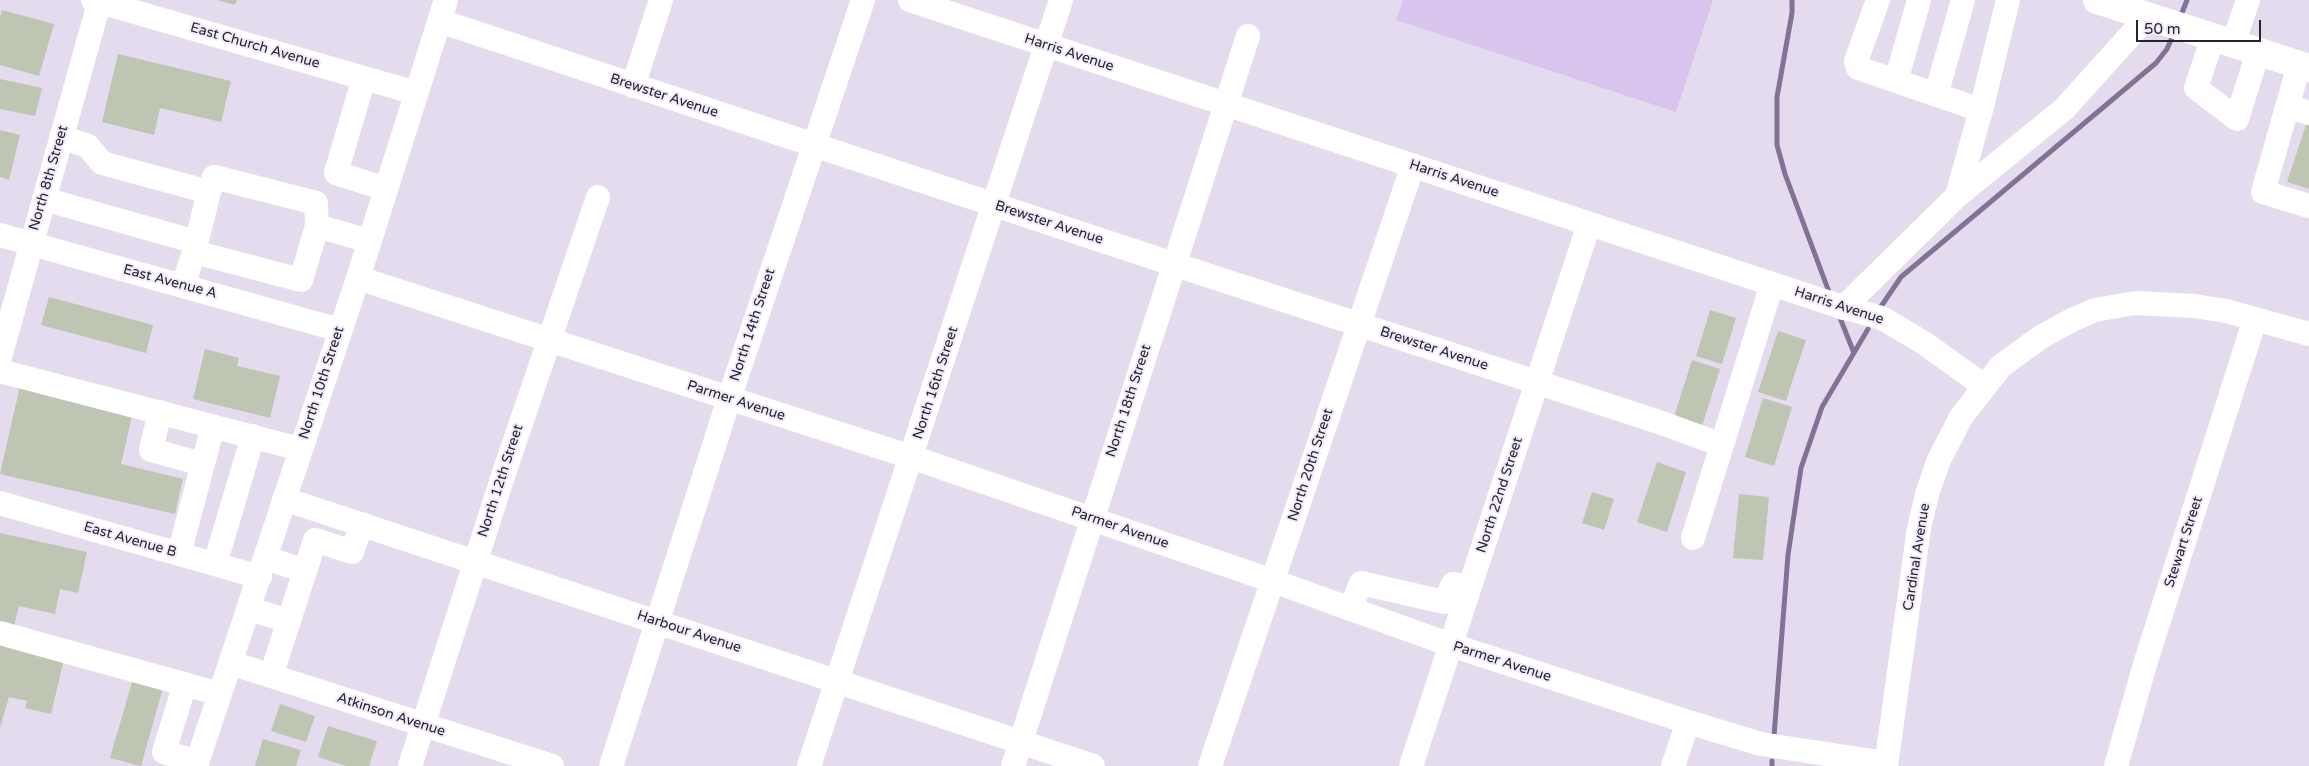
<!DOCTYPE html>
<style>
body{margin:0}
#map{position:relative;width:2309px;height:766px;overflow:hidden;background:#e4dcee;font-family:"Varela Round",sans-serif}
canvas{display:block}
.scale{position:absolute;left:2136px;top:20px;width:125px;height:22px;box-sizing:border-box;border:2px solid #27242b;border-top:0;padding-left:6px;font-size:15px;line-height:18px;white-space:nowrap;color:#27242b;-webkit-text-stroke:4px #f1e9fc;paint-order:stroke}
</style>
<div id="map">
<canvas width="2309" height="766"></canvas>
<div class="scale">50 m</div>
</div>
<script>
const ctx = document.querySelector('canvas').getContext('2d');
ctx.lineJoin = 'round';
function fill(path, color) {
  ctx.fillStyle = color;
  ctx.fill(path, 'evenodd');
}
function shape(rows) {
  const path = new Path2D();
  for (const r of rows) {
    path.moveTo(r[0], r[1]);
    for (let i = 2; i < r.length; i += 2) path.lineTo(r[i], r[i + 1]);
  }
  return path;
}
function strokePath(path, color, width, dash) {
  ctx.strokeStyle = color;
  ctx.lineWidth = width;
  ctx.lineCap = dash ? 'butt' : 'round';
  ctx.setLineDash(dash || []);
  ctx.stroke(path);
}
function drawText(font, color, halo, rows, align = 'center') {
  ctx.font = font + ' "Varela Round",sans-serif';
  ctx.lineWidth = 4;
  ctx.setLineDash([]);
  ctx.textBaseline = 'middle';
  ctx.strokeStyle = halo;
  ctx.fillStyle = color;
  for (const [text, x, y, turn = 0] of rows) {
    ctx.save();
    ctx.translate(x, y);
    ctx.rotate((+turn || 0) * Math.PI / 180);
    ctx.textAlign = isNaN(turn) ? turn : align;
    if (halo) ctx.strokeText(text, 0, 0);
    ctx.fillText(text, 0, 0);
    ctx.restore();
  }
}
const green = shape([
 [1403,0,1713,0,1676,112,1396,20]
]);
const stream = shape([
 [1792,0,1792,13,1777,97,1777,145,1785,174,1829,292],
 [2180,18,2187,0],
 [1880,308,1901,277,2156,63,2167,49,2174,33],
 [1840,318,1854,353],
 [1774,736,1788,555,1801,468,1822,407,1868,329],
 [1772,766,1772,761]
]);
const building = shape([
 [217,0,237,0,235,5],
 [2,10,54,24,39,76,0,65,0,18],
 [118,54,231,81,221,122,160,108,154,135,102,122],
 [0,79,42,88,35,116,0,109],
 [2307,122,2309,123,2309,189,2287,182],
 [0,130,20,135,9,180,0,177],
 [49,297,153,325,146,353,41,325],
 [1710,310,1736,318,1722,364,1696,356],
 [1778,331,1806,340,1786,401,1758,392],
 [205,349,239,358,237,366,280,376,270,418,193,399],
 [1692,360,1720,369,1701,429,1673,420],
 [20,386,133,412,121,464,183,479,175,514,0,474],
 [1763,398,1792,407,1774,466,1745,457],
 [1657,462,1686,472,1667,532,1637,522],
 [1592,492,1614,499,1604,530,1582,523],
 [1739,494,1769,497,1763,560,1733,558],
 [0,533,87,552,78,593,60,589,55,614,19,606,14,626,0,623],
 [0,639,65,655,51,714,25,708,27,701,9,697,0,728],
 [134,675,164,684,141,766,110,758],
 [280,704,315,716,306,742,271,731],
 [328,726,377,741,369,766,346,766,318,757],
 [263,739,301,750,296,766,255,766]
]);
const minor = shape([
 [93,0,416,93],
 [910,0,1845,308,1882,318,1924,343,1984,386],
 [440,21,1173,264,1659,422,1722,445],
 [2213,37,2196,88,2237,119,2258,52],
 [2233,44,2248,0],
 [2299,65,2263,192,2309,206],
 [364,78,336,173,386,189],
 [1896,81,1919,0],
 [633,86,661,0],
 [1936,95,1963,0],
 [2288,106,2309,113],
 [1981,110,2008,0],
 [61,137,88,146,102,163,209,192,194,252],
 [209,192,214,177,316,203,317,226],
 [1957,196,2064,109,2148,16],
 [44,199,196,242],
 [0,235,340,330],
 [358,278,911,457,1273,581,1451,645,1688,722,1761,744,1886,763],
 [183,286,194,252,301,280,317,226,369,241],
 [1843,308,1957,196,1981,110,1858,68,1856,61,1878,0],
 [0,357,100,0],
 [0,371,300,449],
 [160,412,151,450,202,464],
 [284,499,1093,766],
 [0,503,260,577],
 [1693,538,1772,284],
 [179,554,213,426],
 [266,558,305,571,271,676],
 [215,564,253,436],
 [305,571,315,540,352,552,362,524],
 [249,609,289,621],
 [1350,609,1361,583,1444,602,1453,584,1469,588],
 [0,633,220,694],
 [231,663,552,766],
 [185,684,164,752,197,762],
 [196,766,358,278,446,0],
 [410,766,503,476,598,197],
 [611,766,729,399,863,0],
 [809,766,1061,0],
 [1013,766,1248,36],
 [1210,766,1413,165],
 [1411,766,1589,224],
 [1673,766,1688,722],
 [1886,766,1919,528,1928,491,1939,460,1961,417,2001,366,2041,337,2072,320,2095,310,2135,303,2195,306,2226,311,2309,334],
 [2116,766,2146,661,2255,319]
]);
const major = shape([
 [2097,0,2309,68]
]);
const streetNames = [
 ["East Church Avenue",255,46,16],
 ["Harris Avenue",1069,53,18],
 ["Brewster Avenue",664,96,18],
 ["North 8th Street",49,178,-74],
 ["Harris Avenue",1454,179,18],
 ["Brewster Avenue",1049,223,18],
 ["East Avenue A",170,282,15],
 ["Harris Avenue",1839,306,18],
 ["North 14th Street",753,325,-72],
 ["Brewster Avenue",1434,349,18],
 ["North 10th Street",322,383,-72],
 ["North 16th Street",936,383,-72],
 ["Parmer Avenue",736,401,18],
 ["North 18th Street",1129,401,-72],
 ["North 20th Street",1311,465,-72],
 ["North 12th Street",501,481,-72],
 ["North 22nd Street",1500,495,-72],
 ["Parmer Avenue",1120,528,19],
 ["East Avenue B",130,540,16],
 ["Stewart Street",2184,542,-72],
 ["Cardinal Avenue",1917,557,-81],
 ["Harbour Avenue",689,632,18],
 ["Parmer Avenue",1502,662,18],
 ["Atkinson Avenue",391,715,18]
];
fill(green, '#d8c4ed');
strokePath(stream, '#837295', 5);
fill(building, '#bec5b2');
strokePath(minor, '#fff', 24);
strokePath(major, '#fff', 28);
drawText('14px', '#27242b', '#f1e9fc', streetNames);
</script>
